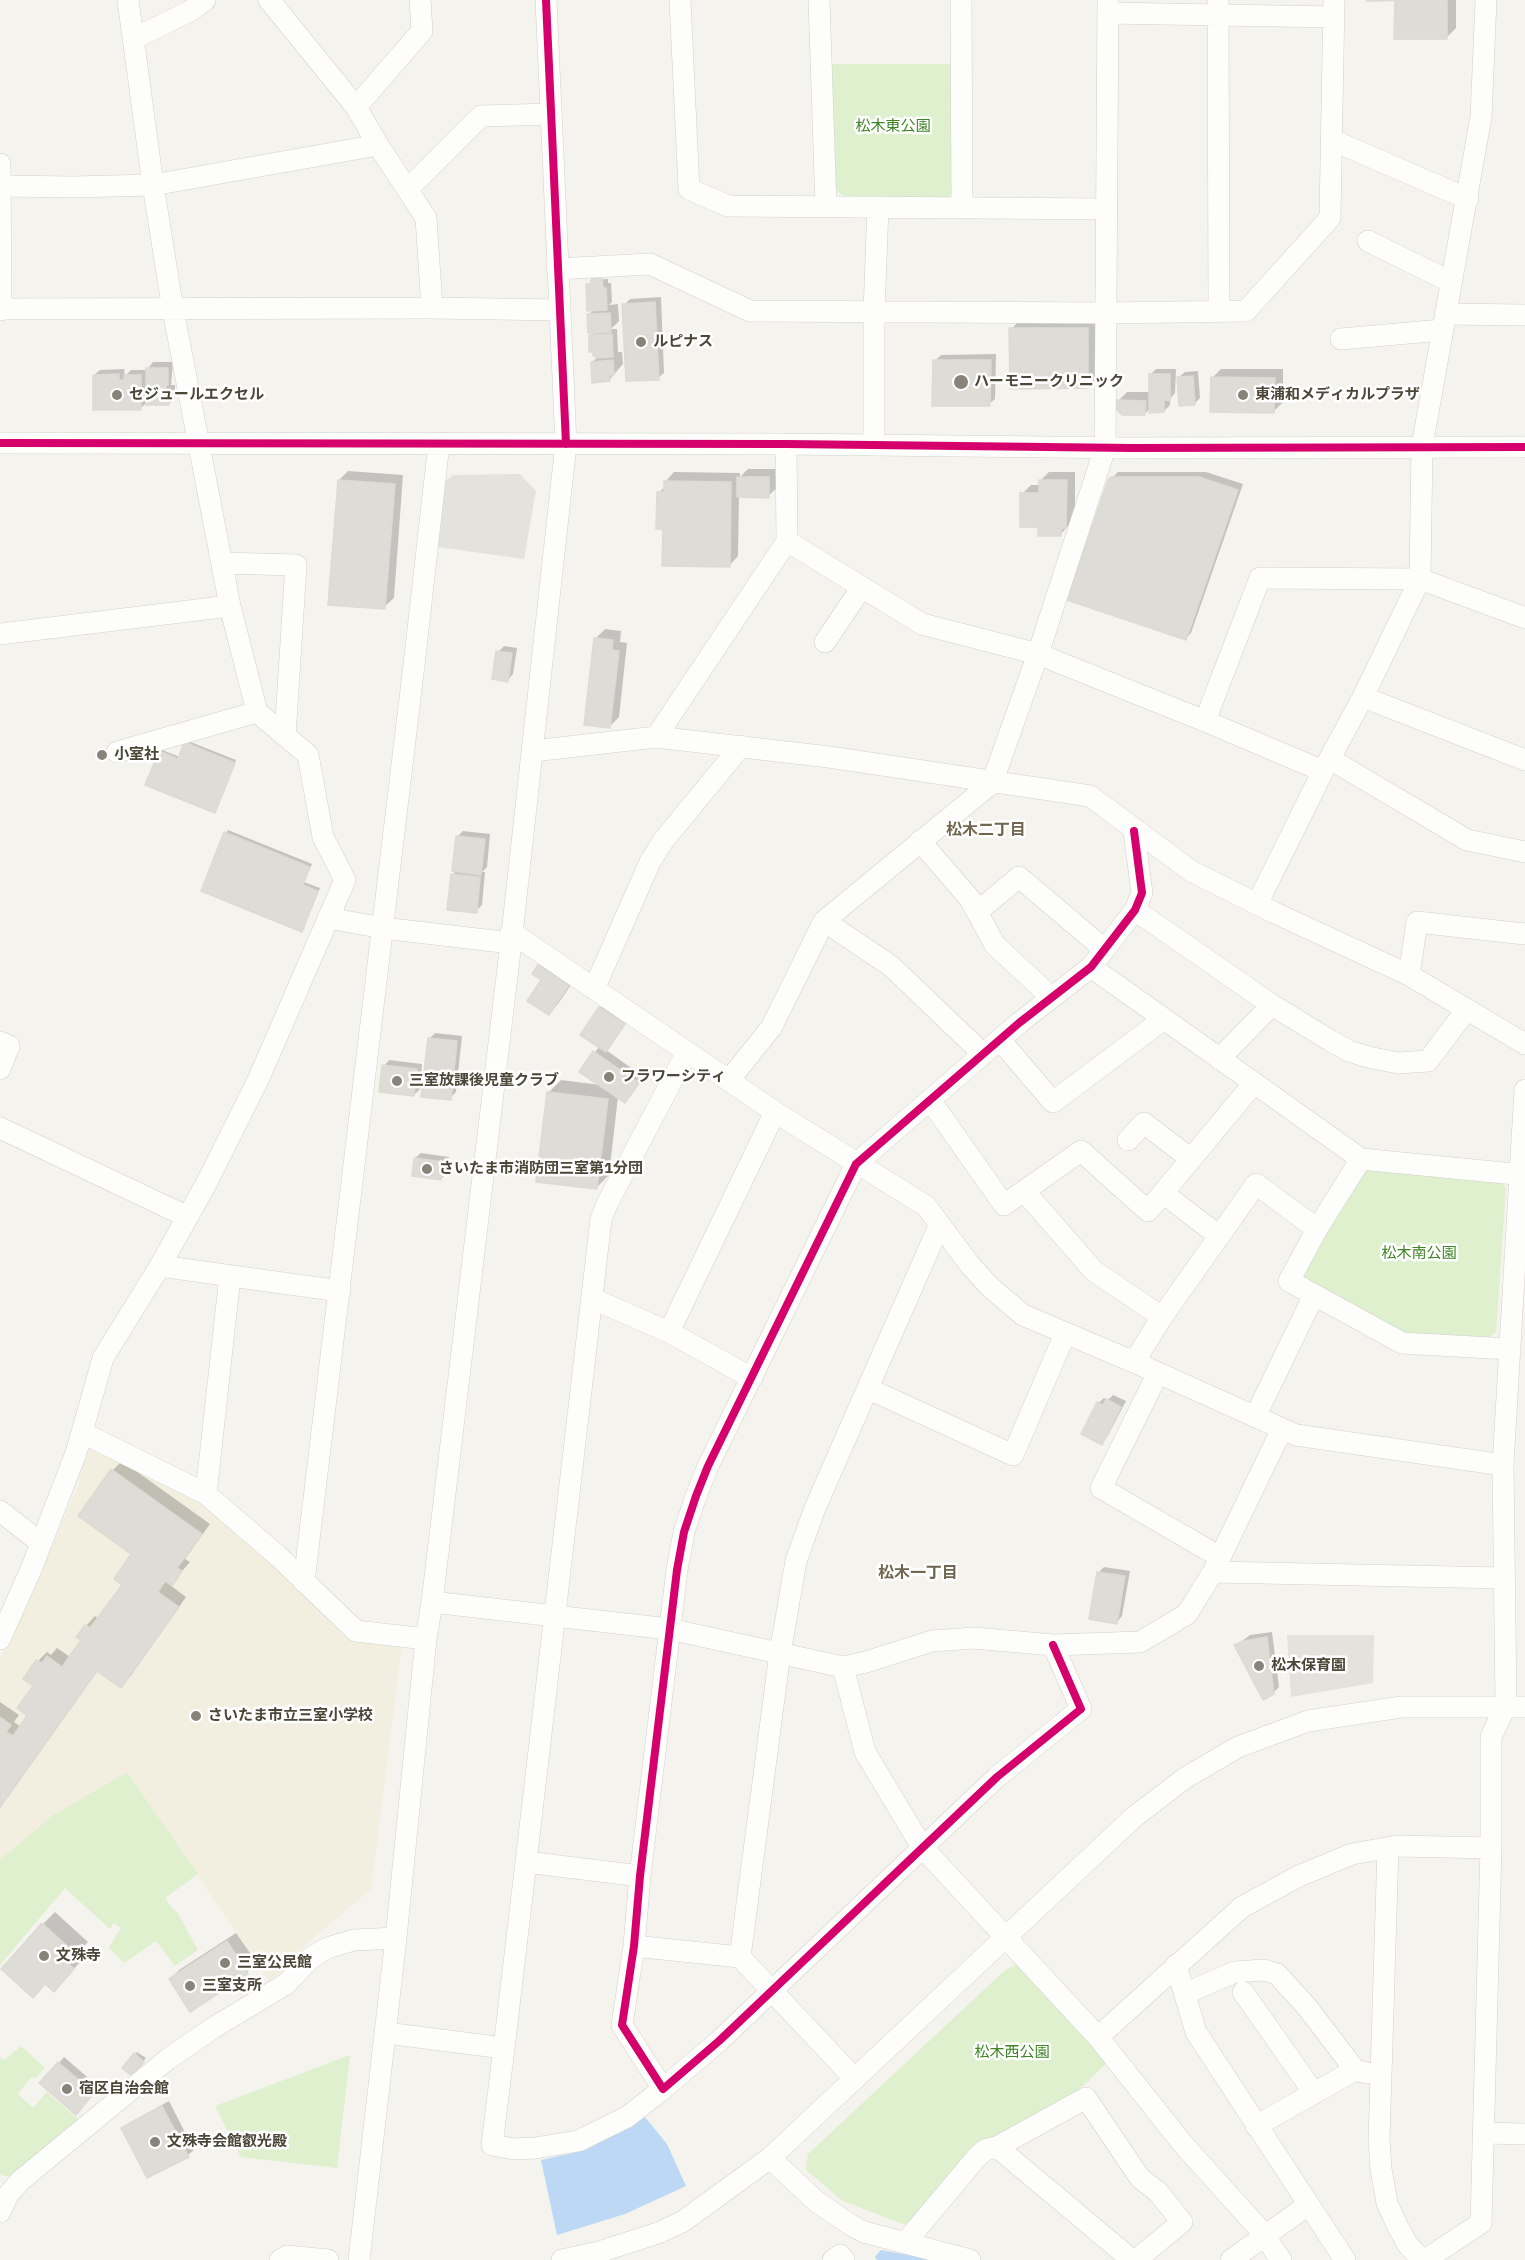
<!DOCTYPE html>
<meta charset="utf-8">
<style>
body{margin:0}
canvas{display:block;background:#f4f3ee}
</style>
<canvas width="1525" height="2260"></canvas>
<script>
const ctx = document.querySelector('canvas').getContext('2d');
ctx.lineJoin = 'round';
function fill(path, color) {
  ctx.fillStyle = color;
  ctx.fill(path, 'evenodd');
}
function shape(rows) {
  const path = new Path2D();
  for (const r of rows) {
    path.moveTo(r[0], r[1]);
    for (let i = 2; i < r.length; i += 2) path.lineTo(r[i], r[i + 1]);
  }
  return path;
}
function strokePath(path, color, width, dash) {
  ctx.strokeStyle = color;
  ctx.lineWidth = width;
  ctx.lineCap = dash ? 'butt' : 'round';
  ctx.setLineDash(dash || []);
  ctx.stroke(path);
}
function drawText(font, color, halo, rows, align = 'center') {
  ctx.font = font + ' "IBM Plex Sans","Noto Sans JP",sans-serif';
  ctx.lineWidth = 5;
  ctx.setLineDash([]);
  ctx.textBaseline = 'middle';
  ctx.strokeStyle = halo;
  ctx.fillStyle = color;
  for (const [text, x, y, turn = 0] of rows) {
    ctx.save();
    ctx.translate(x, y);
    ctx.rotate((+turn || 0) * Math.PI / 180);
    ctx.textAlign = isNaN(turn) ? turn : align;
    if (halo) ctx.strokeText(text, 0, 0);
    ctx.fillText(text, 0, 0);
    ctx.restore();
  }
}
const education = shape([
 [96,1448,181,1488,247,1538,349,1640,402,1646,371,1889,308,1943,292,1963,269,1981,128,1774,52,1816,0,1860,0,1658,11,1640,78,1487,86,1451]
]);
const green = shape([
 [832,64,952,64,953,190,948,198,844,197,835,189],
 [1368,1167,1497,1178,1506,1188,1496,1332,1490,1337,1398,1336,1305,1283,1299,1272],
 [124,1774,128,1774,198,1874,165,1898,174,1911,176,1910,198,1950,175,1966,156,1941,124,1963,109,1947,121,1928,114,1923,110,1929,65,1888,0,1965,0,1860,52,1816],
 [1019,1963,1109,2061,1085,2084,1076,2092,1002,2134,975,2144,910,2223,903,2224,843,2201,806,2170,808,2154,1004,1971],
 [21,2046,45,2068,35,2079,31,2077,18,2094,33,2108,47,2092,79,2120,10,2176,4,2176,0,2174,0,2057,5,2060],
 [350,2055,337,2168,241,2157,215,2106]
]);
const parking = shape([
 [520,474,536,491,524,559,438,547,445,481,453,475],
 [1287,1635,1374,1635,1373,1683,1291,1697]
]);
const water = shape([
 [645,2117,667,2144,686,2186,625,2214,557,2235,541,2160,586,2150],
 [881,2250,935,2260,877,2260,875,2257]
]);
const shadow = shape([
 [1396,0,1456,0,1456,28,1447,37,1396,37],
 [608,279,608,283,611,283,612,302,609,305,618,304,619,321,611,329,617,329,618,352,622,352,623,364,609,380,592,362,598,357,590,336,595,332,588,315,595,309,588,285,593,280],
 [661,297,664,373,658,378,624,305,630,299],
 [1097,319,1097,378,1088,387,1011,329,1020,320],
 [996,354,995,399,989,404,935,361,941,355],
 [153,362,173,362,171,385,175,385,175,398,169,404,146,403,141,408,94,375,100,370,124,369,125,376,131,370,147,370],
 [1156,369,1176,369,1175,393,1170,399,1170,405,1164,411,1150,408,1145,414,1118,401,1127,392,1150,392,1150,375],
 [1221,369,1283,369,1283,402,1274,411,1212,378],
 [1198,371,1200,398,1194,404,1179,377,1185,372],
 [748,469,778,469,778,487,768,496,739,496,738,556,729,566,664,528,659,493,665,486,665,482,674,472,740,473,740,477],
 [348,471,403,475,394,598,384,607,339,480],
 [1049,472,1075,472,1075,518,1060,535,1039,525,1022,494,1031,485,1040,485,1040,481],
 [1118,472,1206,472,1243,484,1191,633,1185,639,1109,481],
 [605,629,621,631,620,642,627,643,619,717,610,726,596,638],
 [504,646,517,648,513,674,508,680,498,652],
 [188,741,236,760,214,811,160,752,162,750,180,757],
 [228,830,312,864,304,882,320,888,304,927,226,833],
 [463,831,490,834,487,867,482,872,485,872,482,905,476,911,452,875,457,870,457,837],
 [548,957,577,976,558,1004,549,1014,543,980,534,974],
 [606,1002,630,1018,606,1050,644,1077,625,1101,618,1097,609,1175,596,1188,549,1092,561,1080,601,1085,595,1052,600,1046,600,1008],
 [435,1033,462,1036,456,1092,450,1098,429,1039],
 [389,1060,422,1064,420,1089,414,1095,384,1066],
 [421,1153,449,1157,447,1173,441,1179,415,1158],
 [1113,1395,1126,1401,1107,1437,1102,1443,1098,1403,1104,1398,1108,1400],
 [122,1461,210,1524,185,1559,190,1562,170,1585,186,1597,130,1677,121,1686,98,1670,0,1808,0,1702,19,1715,14,1722,21,1727,29,1715,35,1685,25,1679,38,1661,47,1652,51,1655,57,1648,70,1657,83,1640,78,1636,86,1626,95,1616,99,1619,124,1584,133,1554,80,1516,113,1470],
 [1104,1567,1130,1571,1122,1616,1117,1622,1098,1573],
 [1272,1632,1279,1687,1273,1693,1236,1646,1250,1635],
 [55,1912,88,1942,80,1951,86,1956,66,1977,43,1924],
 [236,1933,257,1963,247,1972,190,2010,170,1979,179,1970],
 [137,2052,146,2058,132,2074,124,2068],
 [64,2057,99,2087,82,2107,59,2063],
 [169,2101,194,2150,188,2155,123,2128,129,2123]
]);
const building = shape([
 [1395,0,1366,1,1447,0,1447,39,1394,39,1395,0],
 [592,278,602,278,603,288,606,288,607,310,587,311,586,284,590,284,592,278],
 [655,302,659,380,626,381,622,304,655,302],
 [610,313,611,332,588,333,587,314,610,313],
 [1009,328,1088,328,1088,388,1010,389,1009,328],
 [612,334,613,357,596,358,596,356,593,356,593,352,589,352,589,335,612,334],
 [613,360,614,375,609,375,610,381,592,383,591,362,613,360],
 [933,360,991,360,990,406,932,406,933,360],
 [146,368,168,368,168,385,166,385,166,390,169,390,169,405,146,405,146,368],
 [119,374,119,380,124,380,124,375,141,375,141,410,93,410,93,375,119,374],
 [1149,374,1170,374,1170,401,1164,400,1164,412,1149,413,1149,374],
 [1193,376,1195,405,1179,406,1177,377,1193,376],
 [1211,377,1275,378,1274,413,1210,412,1211,377],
 [1116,400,1146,401,1145,415,1122,415,1116,409,1116,400],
 [737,477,769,477,769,498,737,497,737,477],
 [1111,477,1199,477,1238,490,1186,640,1067,600,1108,480,1111,477],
 [338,480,395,484,385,609,328,605,338,480],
 [1039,480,1067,480,1066,528,1061,529,1061,536,1038,536,1038,527,1020,527,1020,493,1039,493,1039,480],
 [664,481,731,482,730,567,662,566,663,529,656,529,657,492,664,492,664,481],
 [594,638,613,640,612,650,619,651,610,728,584,725,594,638],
 [496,651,512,653,508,682,492,679,496,651],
 [184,742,235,763,215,813,145,785,159,751,178,759,184,742],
 [224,832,310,867,303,885,318,891,302,932,201,891,224,832],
 [456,836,485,839,481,875,452,871,456,836],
 [451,874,480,877,477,913,447,910,451,874],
 [538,965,569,985,549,1015,527,1001,541,980,532,974,538,965],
 [599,1007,625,1024,606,1052,580,1035,599,1007],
 [428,1038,457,1041,451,1100,421,1097,428,1038],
 [593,1051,639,1083,625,1103,579,1072,593,1051],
 [382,1065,417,1069,414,1096,379,1092,382,1065],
 [547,1092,608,1099,597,1189,536,1182,547,1092],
 [414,1158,444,1162,441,1180,412,1176,414,1158],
 [1106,1399,1121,1407,1102,1445,1081,1434,1097,1402,1103,1405,1106,1399],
 [111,1469,202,1534,177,1568,182,1571,172,1586,165,1581,158,1592,179,1607,121,1688,97,1671,0,1807,0,1717,11,1725,6,1732,13,1736,27,1716,17,1708,33,1686,23,1679,36,1660,42,1663,47,1656,62,1667,81,1640,76,1637,85,1625,90,1628,122,1585,114,1579,131,1554,78,1516,111,1469],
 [1097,1572,1125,1576,1117,1624,1089,1619,1097,1572],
 [1267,1637,1274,1694,1263,1700,1234,1645,1243,1641,1267,1637],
 [42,1923,77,1955,69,1964,74,1969,54,1992,45,1984,33,1998,1,1969,42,1923],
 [227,1941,248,1974,190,2012,169,1979,227,1941],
 [134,2053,144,2062,132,2076,122,2068,134,2053],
 [58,2062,94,2093,76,2115,39,2083,58,2062],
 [162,2106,189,2157,147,2178,121,2128,162,2106]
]);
const minor = shape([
 [269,0,356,107,378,145,426,218,432,308],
 [680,0,689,189,728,206,1107,209],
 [819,0,826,206],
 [961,0,962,207],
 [1218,0,1219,312],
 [1108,13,1334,17],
 [133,39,190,11,205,0],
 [356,107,422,31,420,0],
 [1332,140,1468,199],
 [0,164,1,310],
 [2,186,73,187,153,185,378,145],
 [408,189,481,116,551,114],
 [1368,241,1451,282],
 [557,269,650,264,750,311,1106,313,1246,311,1330,218,1334,0],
 [0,309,432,308,559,310],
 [1445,314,1525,315],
 [1341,339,1442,330],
 [0,443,786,444,1132,448,1525,447],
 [874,445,874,312,878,207],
 [787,541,922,624,1038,654,1205,721,1323,771],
 [222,563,296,565,285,736],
 [0,634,230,606],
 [825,642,862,587],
 [1363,697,1525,760],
 [1205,721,1260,578,1420,579,1525,618],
 [656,737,787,541,786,444],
 [533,751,656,737,829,757,1090,796,1191,871,1273,912,1409,975,1525,1044],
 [117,752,257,712],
 [1330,759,1467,840,1525,852],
 [920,841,970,899,995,945,1051,997],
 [1257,904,1323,771,1363,697,1420,579,1422,446,1481,117,1486,0],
 [1135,910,1272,1005,1331,1041,1349,1051,1368,1057,1398,1063,1428,1061,1467,1009],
 [977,912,1019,877,1104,949],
 [328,918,383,928,511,943],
 [824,921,891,966,983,1054],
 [511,932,775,1112,926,1206,970,1265,990,1287,1023,1315,1134,1362,1296,1435,1503,1465],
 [1091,967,1361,1159,1525,1175],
 [1409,975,1417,922,1525,934],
 [594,989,650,862,663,841,741,746],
 [1000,1040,1053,1102,1164,1019],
 [0,1042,9,1046,0,1069],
 [1219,1059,1272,1005],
 [729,1080,771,1028,824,921,992,783,1038,654,1105,448,1108,0],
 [930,1100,1004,1205,1081,1151,1148,1211,1254,1083],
 [0,1128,188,1217],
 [1128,1140,1144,1123,1191,1159],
 [1361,1159,1317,1229,1289,1281,1402,1343,1509,1349],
 [1024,1191,1094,1271,1162,1317],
 [1163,1193,1219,1236],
 [160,1266,340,1291],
 [593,1299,669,1332,752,1378],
 [669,1332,775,1112],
 [1134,1362,1162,1317,1256,1184,1317,1229],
 [1158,1373,1101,1488,1220,1557],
 [869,1389,1013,1455,1065,1334],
 [1255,1417,1314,1295],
 [83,1433,206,1494,278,1556,356,1631,426,1639],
 [206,1494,230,1276],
 [0,1511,41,1543],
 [1213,1572,1504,1578],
 [304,1582,414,665,439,443],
 [432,1602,669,1629,843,1667,866,1662,932,1641,974,1638,1053,1645,1140,1642,1187,1614,1213,1572,1282,1429],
 [0,1639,32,1567,76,1453,103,1358,160,1266,206,1184,258,1080,345,880,323,837,308,755,257,712,230,606,173,310,153,185,128,0],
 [1053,1645,1081,1709,997,1777,719,2041,663,2089,622,2025,634,1946,640,1876,677,1570,684,1532,696,1496,708,1466,856,1164,1019,1023,1091,967,1135,910,1142,893,1134,831],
 [843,1667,865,1752,922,1847,1098,2037],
 [1388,1848,1379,2140,1381,2169,1387,2203,1397,2225,1408,2245,1422,2260],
 [640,1876,526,1862,601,1219,607,1204,687,1052],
 [634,1946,740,1957,855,2079],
 [740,1957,780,1653,796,1561,815,1508,939,1226],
 [1176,1965,1196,2032,1345,2260],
 [1243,1992,1314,2093],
 [1186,1993,1235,1972,1264,1970,1277,1974,1307,2007,1355,2070],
 [386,2033,504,2048,492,2145,514,2149,535,2148,578,2141,627,2117,663,2089],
 [504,2048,526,1862],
 [1256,2126,1355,2070,1367,2073],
 [1485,2133,1525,2134],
 [997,2147,1132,2260],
 [770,2158,817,2202,851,2225,864,2232,970,2260],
 [0,2212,8,2195,20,2181,168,2059,213,2028,286,1984,311,1958,327,1948,354,1940,396,1938],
 [905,2243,977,2157,985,2150,997,2147,1086,2098,1140,2178,1158,2192,1182,2222,1136,2260],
 [280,2260,287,2256,328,2260],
 [359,2260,396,1938,426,1639,432,1602,511,943,566,444,546,0],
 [562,2260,599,2252,658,2233,682,2222,770,2158,1134,1817,1185,1778,1238,1747,1308,1721,1401,1707,1525,1707],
 [833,2260,840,2255,844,2260],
 [1231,2260,1308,2205],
 [1281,2260,1262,2232,1182,2143,1098,2037,1242,1907,1299,1876,1352,1854,1398,1846,1491,1848],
 [1425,2260,1481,2223,1491,1848,1491,1737,1506,1705,1503,1465,1525,1090]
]);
const cycleway = shape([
 [546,0,566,444],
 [0,443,786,444,1132,448,1525,447],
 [1053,1645,1081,1709,997,1777,719,2041,663,2089,622,2025,634,1946,640,1876,677,1570,684,1532,696,1496,708,1466,856,1164,1019,1023,1091,967,1135,910,1142,893,1134,831]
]);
const markers = [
 [641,342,6,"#878378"],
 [961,382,8,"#878378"],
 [117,395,6,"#878378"],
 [1243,395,6,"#878378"],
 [102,755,6,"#878378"],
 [609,1077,6,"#878378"],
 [397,1081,6,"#878378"],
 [427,1169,6,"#878378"],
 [1259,1666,6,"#878378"],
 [196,1716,6,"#878378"],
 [44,1956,6,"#878378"],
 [225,1963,6,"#878378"],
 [190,1986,6,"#878378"],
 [67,2089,6,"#878378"],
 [155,2142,6,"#878378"]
];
const parkNames = [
 ["松木東公園",893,127],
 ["松木南公園",1419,1254],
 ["松木西公園",1012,2053]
];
const poiNames = [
 ["ルピナス",653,342],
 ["ハーモニークリニック",974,382],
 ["セジュールエクセル",129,395],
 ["東浦和メディカルプラザ",1255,395],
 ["小室社",114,755],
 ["フラワーシティ",621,1077],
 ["三室放課後児童クラブ",409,1081],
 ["さいたま市消防団三室第1分団",439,1169],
 ["松木保育園",1271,1666],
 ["さいたま市立三室小学校",208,1716],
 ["文殊寺",56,1956],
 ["三室公民館",237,1963],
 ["三室支所",202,1986],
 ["宿区自治会館",79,2089],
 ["文殊寺会館叡光殿",167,2142]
];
const neighbourhoodNames = [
 ["松木二丁目",986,830],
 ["松木一丁目",918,1573]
];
fill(education, '#f2efe0');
fill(green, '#def0cd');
fill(parking, '#e3e2dd');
fill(water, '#bdd8f4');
fill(shadow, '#0003');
fill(building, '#dedcd6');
strokePath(building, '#dddad3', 1.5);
strokePath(minor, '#d2d1cb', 22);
strokePath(minor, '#fdfdfc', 21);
strokePath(cycleway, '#d6006c', 8);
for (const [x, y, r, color] of markers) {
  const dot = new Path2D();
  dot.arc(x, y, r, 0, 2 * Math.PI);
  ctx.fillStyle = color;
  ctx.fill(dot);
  strokePath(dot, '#fff', 2);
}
drawText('15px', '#3f8425', '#fff', parkNames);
drawText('bold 15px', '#4c4638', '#fff', poiNames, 'left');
drawText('bold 16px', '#70664e', '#fff', neighbourhoodNames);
</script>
